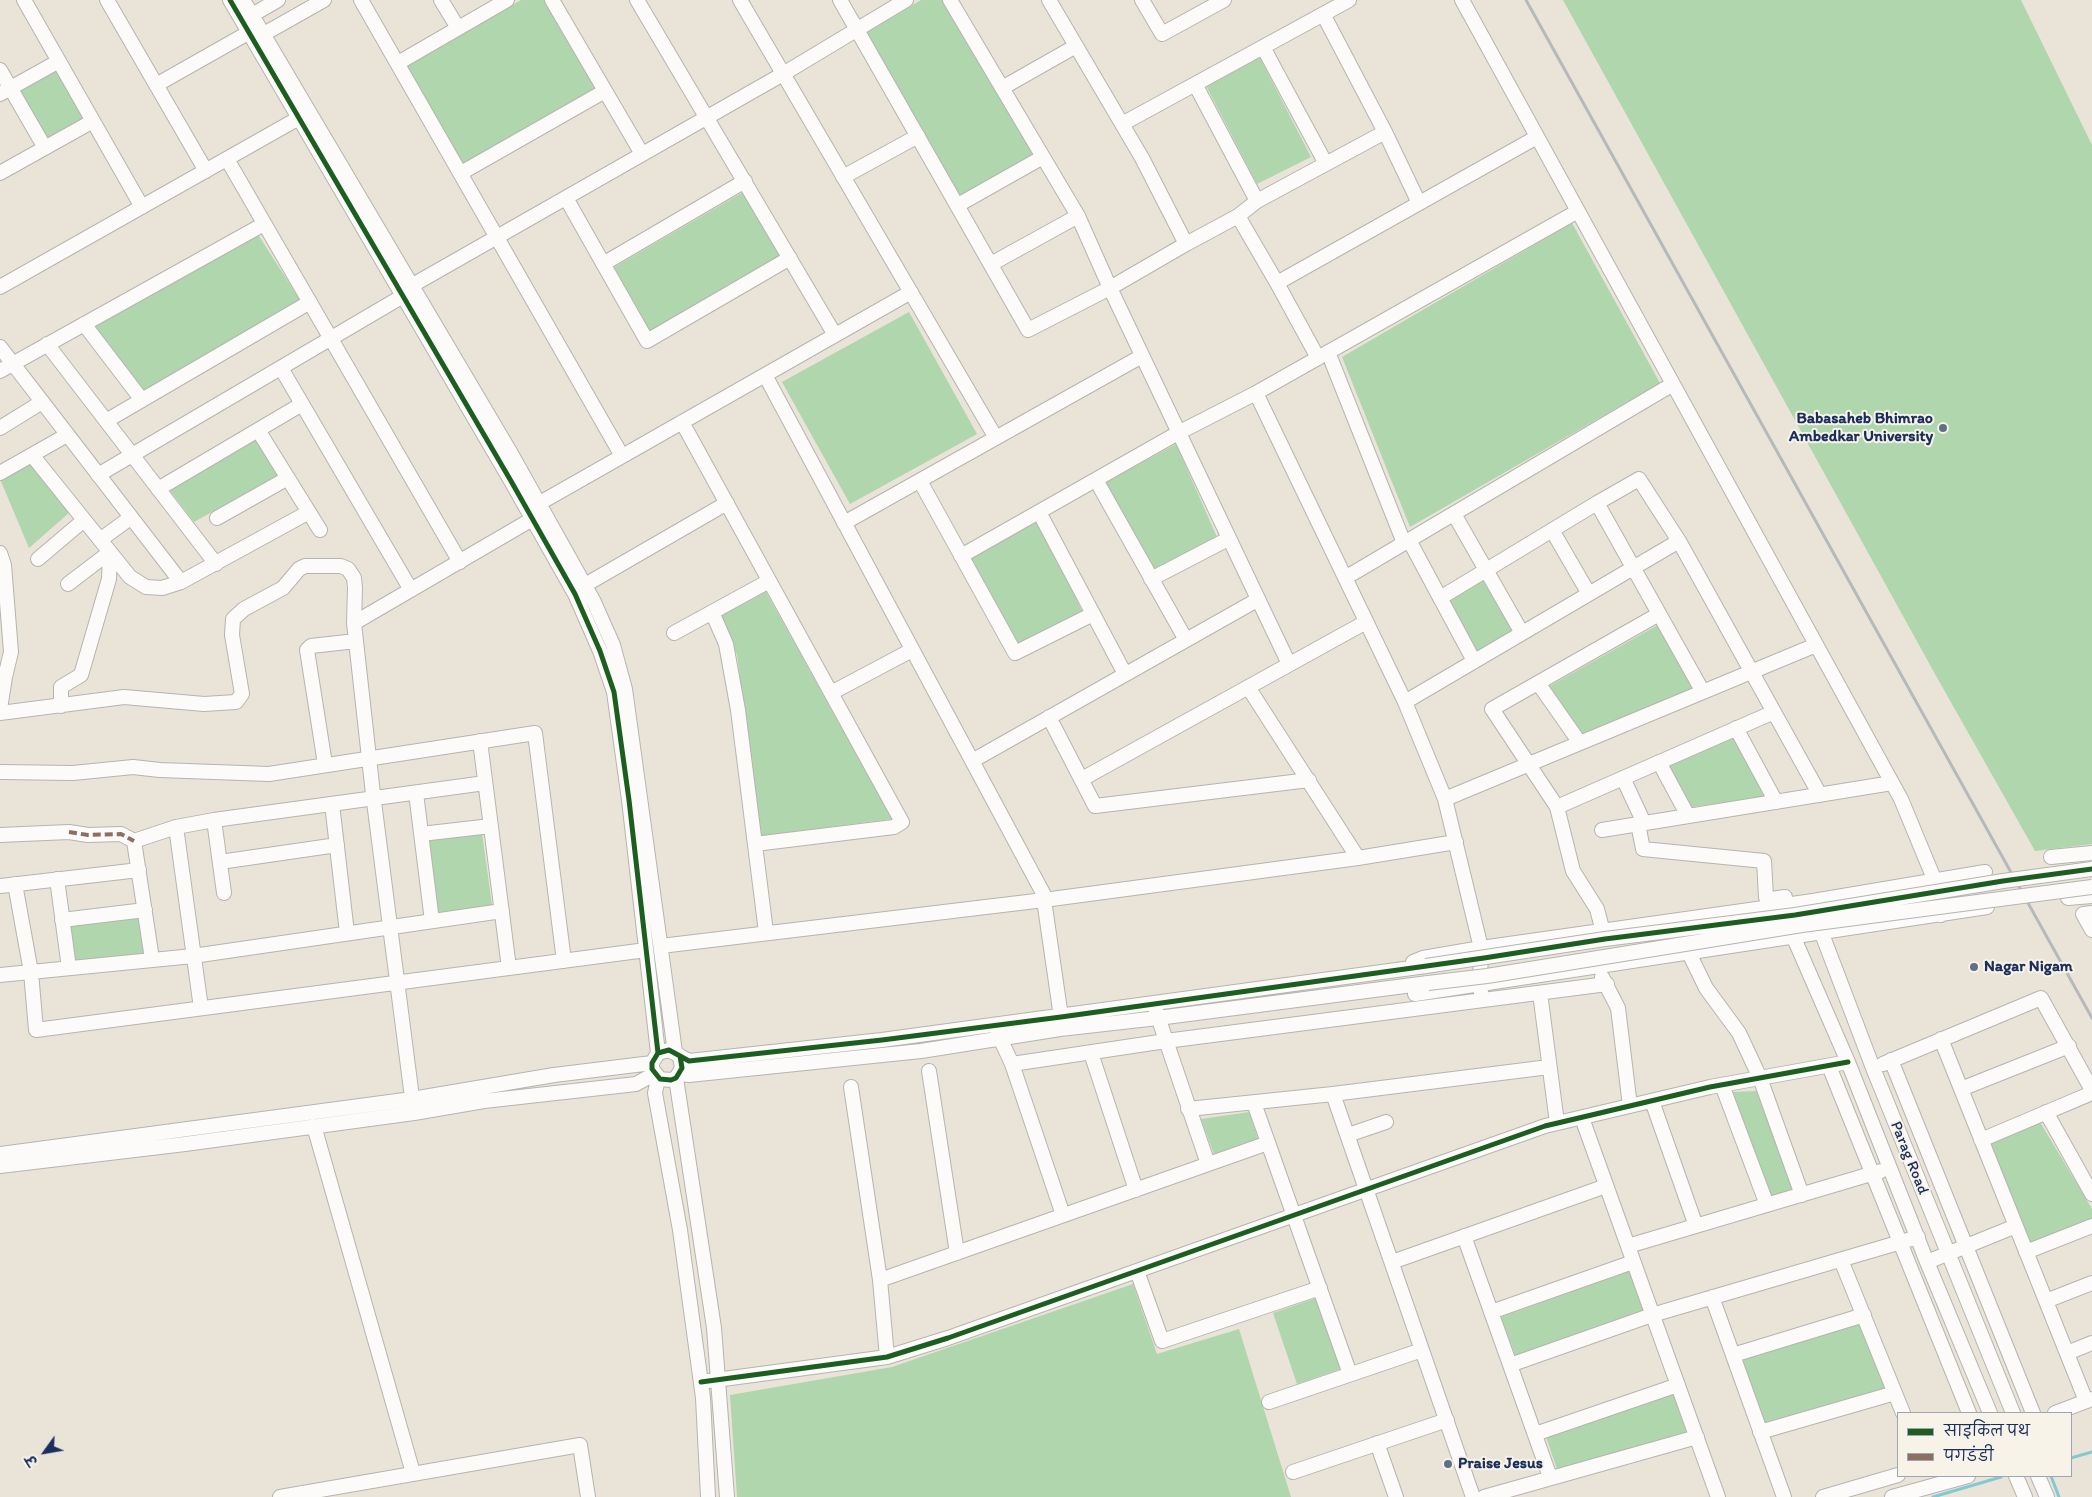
<!DOCTYPE html>
<meta charset="utf-8">
<style>
body{margin:0}
#map{position:relative;width:2092px;height:1497px;overflow:hidden;background:#e9e4d7;font-family:Itim,"Playpen Sans Deva",sans-serif}
canvas{display:block}
.legend{position:absolute;left:1897px;top:1412px;width:175px;height:65px;box-sizing:border-box;background:#f7f3e8;border:1px solid #9fa5b1;margin:0;padding:6px 9px;list-style:none;font-size:15px;color:#1b2f5e}
.legend li{display:flex;align-items:center;gap:10px;height:25px}
.legend b{width:25px;border:1px solid #9fa5b1}
.north{position:absolute;left:20px;top:1427px;width:50px;height:50px;-webkit-text-stroke:4px #f7f3e8;paint-order:stroke;rotate:238deg;font-size:14px;font-weight:700;line-height:20px;text-align:center;color:#1b2f5e}
.north::after{content:'';display:block;margin:auto;width:18px;height:22px;background:#1b2f5e;clip-path:polygon(50% 0,100% 100%,50% 72%,0 100%)}
</style>
<div id="map">
<canvas width="2092" height="1497"></canvas>
<ul class="legend">
<li><b style="height:6px;background:#1b5e20"></b>साइकिल पथ</li>
<li><b style="height:6px;background:#8d6e63"></b>पगडंडी</li>
</ul>
<div class="north">उ</div>
</div>
<script>
const ctx = document.querySelector('canvas').getContext('2d');
ctx.lineJoin = 'round';
function fill(path, color) {
  ctx.fillStyle = color;
  ctx.fill(path, 'evenodd');
}
function shape(rows) {
  const path = new Path2D();
  for (const r of rows) {
    path.moveTo(r[0], r[1]);
    for (let i = 2; i < r.length; i += 2) path.lineTo(r[i], r[i + 1]);
  }
  return path;
}
function strokePath(path, color, width, dash) {
  ctx.strokeStyle = color;
  ctx.lineWidth = width;
  ctx.lineCap = dash ? 'butt' : 'round';
  ctx.setLineDash(dash || []);
  ctx.stroke(path);
}
function drawText(font, color, halo, rows, align = 'center') {
  ctx.font = font + ' Itim,sans-serif';
  ctx.lineWidth = 4;
  ctx.setLineDash([]);
  ctx.textBaseline = 'middle';
  ctx.strokeStyle = halo;
  ctx.fillStyle = color;
  for (const [text, x, y, turn = 0] of rows) {
    ctx.save();
    ctx.translate(x, y);
    ctx.rotate((+turn || 0) * Math.PI / 180);
    ctx.textAlign = isNaN(turn) ? turn : align;
    if (halo) ctx.strokeText(text, 0, 0);
    ctx.fillText(text, 0, 0);
    ctx.restore();
  }
}
const green = shape([
 [521,0,544,0,595,88,463,164,406,66],
 [921,0,945,0,1035,155,961,198,865,33],
 [1563,0,2021,0,2092,145,2092,844,2035,851,1935,674],
 [1258,54,1311,157,1257,184,1204,82],
 [56,67,86,119,48,141,18,89],
 [745,191,783,255,649,333,611,269],
 [1572,223,1660,383,1410,527,1342,357],
 [257,233,300,300,141,392,94,325],
 [909,312,977,434,850,504,782,382],
 [257,435,283,472,194,522,168,488],
 [1176,444,1217,537,1154,570,1104,483],
 [30,461,70,512,29,548,0,479],
 [1038,520,1082,611,1018,645,970,558],
 [1485,569,1519,630,1475,654,1441,593],
 [765,590,892,819,761,836,737,655,721,616],
 [1663,622,1700,689,1581,737,1546,688],
 [1734,735,1769,796,1692,807,1668,763],
 [482,833,492,905,437,913,426,841],
 [142,915,147,955,71,964,66,924],
 [1757,1091,1793,1189,1770,1197,1732,1092],
 [1249,1112,1258,1139,1214,1154,1201,1119],
 [2040,1122,2092,1209,2092,1219,2029,1244,1990,1144],
 [1629,1271,1643,1310,1516,1357,1501,1317],
 [1133,1284,1157,1354,1239,1329,1291,1497,737,1497,730,1395,892,1367],
 [1316,1298,1341,1369,1297,1384,1273,1313],
 [1859,1322,1886,1388,1764,1423,1742,1360],
 [1675,1393,1689,1433,1557,1469,1546,1437]
]);
const stream = shape([
 [2071,1458,2092,1452],
 [2051,1476,2059,1497],
 [1933,1497,2001,1477]
]);
const minor = shape([
 [24,0,142,207],
 [107,0,206,171],
 [230,0,511,481,575,594,600,651,614,692,629,800,658,1053,652,1063,652,1069,660,1079,671,1080,676,1078,682,1068,680,1056,669,1050,658,1053],
 [243,0,509,450,594,602,613,645,625,689,675,1052],
 [361,0,622,456],
 [441,0,458,28],
 [552,0,642,154],
 [637,0,835,335],
 [740,0,996,438],
 [840,0,1028,330,1110,288,1186,244,1238,216,1257,201,1385,132],
 [950,0,1078,216,1110,288,1289,664],
 [1049,0,1142,158,1186,244],
 [1142,0,1162,34,1224,0],
 [1462,0,1901,799,1937,886,1942,912,1941,915],
 [1323,14,1385,132,1419,203],
 [243,16,252,15,278,0],
 [255,39,324,0],
 [1263,47,1326,164],
 [398,63,507,0],
 [0,70,45,148],
 [1195,84,1257,201],
 [156,85,255,29],
 [1002,88,1076,46],
 [0,94,59,61],
 [1122,124,1349,0],
 [227,159,460,562],
 [0,173,93,121],
 [461,173,605,91],
 [843,177,918,136],
 [566,198,647,341,790,258],
 [958,205,1043,157],
 [1238,216,1277,283,1318,358],
 [603,264,745,181],
 [991,264,1078,216],
 [1277,283,1537,137],
 [0,287,306,114],
 [84,324,142,400],
 [47,344,216,564],
 [0,347,181,582],
 [1328,352,1404,543],
 [281,368,411,590],
 [0,371,264,224],
 [765,375,1043,893,1061,1017],
 [1256,393,1578,211],
 [106,421,310,302],
 [682,422,902,822,894,827,755,844],
 [0,428,42,402],
 [258,430,320,530],
 [32,455,130,577,146,587,162,588,181,582,309,512],
 [0,473,67,435],
 [98,475,403,296,411,286,783,74,906,0],
 [1096,480,1186,640],
 [920,481,1015,653,1093,614],
 [158,489,302,404],
 [1597,503,1639,479,1679,541,1820,795],
 [531,508,911,292],
 [1039,512,1125,674],
 [1454,514,1522,633],
 [217,518,288,478],
 [844,523,1142,356],
 [1552,530,1589,594],
 [100,540,130,518],
 [1409,540,1474,661],
 [0,553,4,565,11,652,5,677,0,709],
 [961,556,1178,433,1256,393,1405,702,1445,799,1481,948,1480,984,1482,1000],
 [38,559,84,520],
 [1345,578,1673,384],
 [1151,579,1228,539],
 [68,584,110,552],
 [585,585,727,503],
 [1440,598,1597,503,1703,692],
 [712,612,726,644,738,710,766,932],
 [1659,614,1492,709,1557,807,1774,712],
 [674,633,769,581],
 [1538,683,1580,743],
 [1248,687,1358,858],
 [831,693,912,650],
 [1405,702,1679,541],
 [61,706,61,687,81,675,109,579,110,552],
 [0,713,124,697,204,704,236,702,242,694,232,635,233,619,244,609,283,588,299,569,305,566,341,566,348,569,354,578,355,588,354,623],
 [1049,717,1095,806,1309,780],
 [1736,728,1776,802],
 [480,741,509,968],
 [972,761,1257,600],
 [1659,762,1688,816],
 [325,764,307,650,311,646,356,641],
 [0,772,73,773,133,767,160,770,269,774,535,733,564,961],
 [1623,778,1644,823],
 [1082,779,1366,622],
 [416,793,432,921],
 [1445,799,1816,645],
 [332,804,347,933],
 [1557,807,1573,871,1597,909,1603,932],
 [214,820,224,893],
 [1638,824,1643,849,1764,861,1766,897,1772,899,1785,897],
 [176,827,201,1008],
 [1602,830,1892,783],
 [421,834,491,826],
 [0,835,69,832,88,835,121,834,134,841,152,959],
 [134,841,176,827,214,820,485,783],
 [2051,857,2092,853],
 [220,862,337,845],
 [57,879,69,968],
 [15,884,31,972,36,1030,646,950],
 [0,886,139,870],
 [2068,898,2092,896],
 [2092,913,2083,914,2092,930],
 [62,920,145,910],
 [1819,926,1873,1068,2013,1413],
 [1790,929,1848,1062,1927,1262,1990,1413],
 [661,946,1044,900,1358,858,1456,842],
 [1689,953,1706,988,1739,1033,1760,1078,1802,1195],
 [1413,962,1423,958,1481,948,1813,901,1985,872],
 [0,975,193,956,502,911],
 [1602,977,1618,1008,1630,1106],
 [1540,993,1557,1123],
 [1415,994,1987,907],
 [1156,1011,1208,1164],
 [998,1030,1000,1038,1012,1064,1063,1215],
 [1941,1039,2086,1401],
 [1091,1053,1136,1190],
 [680,1056,689,1061,882,1040,1426,966],
 [1891,1060,2033,1413],
 [1012,1064,1166,1041,1607,984],
 [1883,1064,2041,998,2092,1090],
 [1829,1066,1969,1413],
 [929,1071,957,1253],
 [680,1074,689,1075,921,1051,1060,1029,1158,1018,1428,983],
 [658,1078,655,1093,680,1230,703,1398,708,1497],
 [676,1078,714,1328,727,1497],
 [1722,1085,1767,1205],
 [851,1087,880,1280,887,1357],
 [1961,1089,2069,1046],
 [1333,1094,1473,1497],
 [1652,1101,1696,1226],
 [1254,1103,1350,1374],
 [1188,1109,1333,1094,1549,1067],
 [2046,1112,2092,1194],
 [414,1113,373,794,354,623,541,514],
 [1582,1118,1718,1497],
 [314,1126,413,1473],
 [1348,1135,1386,1122],
 [1981,1140,2092,1093],
 [0,1154,412,1099,554,1075,652,1063],
 [0,1166,185,1144,414,1113,484,1101,636,1084,654,1074],
 [1464,1236,1550,1477],
 [1628,1246,1881,1171],
 [2026,1252,2092,1226],
 [1841,1260,1903,1413],
 [1392,1262,1606,1186],
 [1927,1262,2016,1226],
 [1137,1271,1162,1341,1320,1288],
 [880,1280,1268,1143],
 [1712,1297,1784,1497],
 [2046,1301,2092,1283],
 [1491,1312,1633,1262],
 [2067,1353,2092,1343],
 [1733,1355,1864,1315],
 [1510,1365,1652,1315,1918,1237],
 [701,1382,887,1357,948,1338,1545,1126,1710,1087,1848,1062],
 [1269,1402,1422,1350],
 [2055,1413,2092,1399],
 [1760,1432,1895,1393],
 [1535,1434,1678,1385],
 [1377,1443,1396,1497],
 [1293,1472,1447,1420],
 [2016,1476,2025,1497],
 [2038,1476,2047,1497],
 [280,1497,580,1445,588,1497],
 [1484,1497,1697,1437],
 [1823,1497,1898,1475],
 [1892,1497,1968,1476]
]);
const rail = shape([
 [1526,0,2092,1018]
]);
const minorBridge = shape([
 [1426,966,1605,939,1795,915,2003,881,2092,869],
 [1428,983,1487,976,1802,925,2092,887]
]);
const quiet = shape([
 [69,832,88,835,121,834,134,841]
]);
const cycleway = shape([
 [230,0,511,481,575,594,600,651,614,692,629,800,658,1053,652,1063,652,1069,660,1079,671,1080,676,1078,682,1068,680,1056,669,1050,658,1053],
 [680,1056,689,1061,882,1040,1061,1017,1484,958,1605,939,1795,915,2003,881,2092,869],
 [701,1382,887,1357,948,1338,1545,1126,1710,1087,1848,1062]
]);
const markers = [
 [1943,428,5,"#636e88"],
 [1974,967,5,"#636e88"],
 [1448,1464,5,"#636e88"]
];
const poiNames = [
 ["Babasaheb Bhimrao",1933,419,"right"],
 ["Ambedkar University",1933,437,"right"],
 ["Nagar Nigam",1984,967],
 ["Praise Jesus",1458,1464]
];
const streetNames = [
 ["Parag Road",1909,1158,68]
];
fill(green, '#afd6ac');
strokePath(stream, '#81cad1', 3);
strokePath(minor, '#b5b4b0', 16);
strokePath(minor, '#fcfbf9', 14);
strokePath(rail, '#b6b8bb', 3);
strokePath(minorBridge, '#b5b4b0', 16, []);
strokePath(minorBridge, '#fcfbf9', 14);
strokePath(quiet, '#8d6e63', 4, [8, 4]);
strokePath(cycleway, '#1b5e20', 5);
for (const [x, y, r, color] of markers) {
  const dot = new Path2D();
  dot.arc(x, y, r, 0, 2 * Math.PI);
  ctx.fillStyle = color;
  ctx.fill(dot);
  strokePath(dot, '#f7f3e8', 2);
}
drawText('bold 16px', '#1b2f5e', '#f7f3e8', poiNames, 'left');
drawText('16px', '#1b2f5e', '#f7f3e8', streetNames);
</script>
